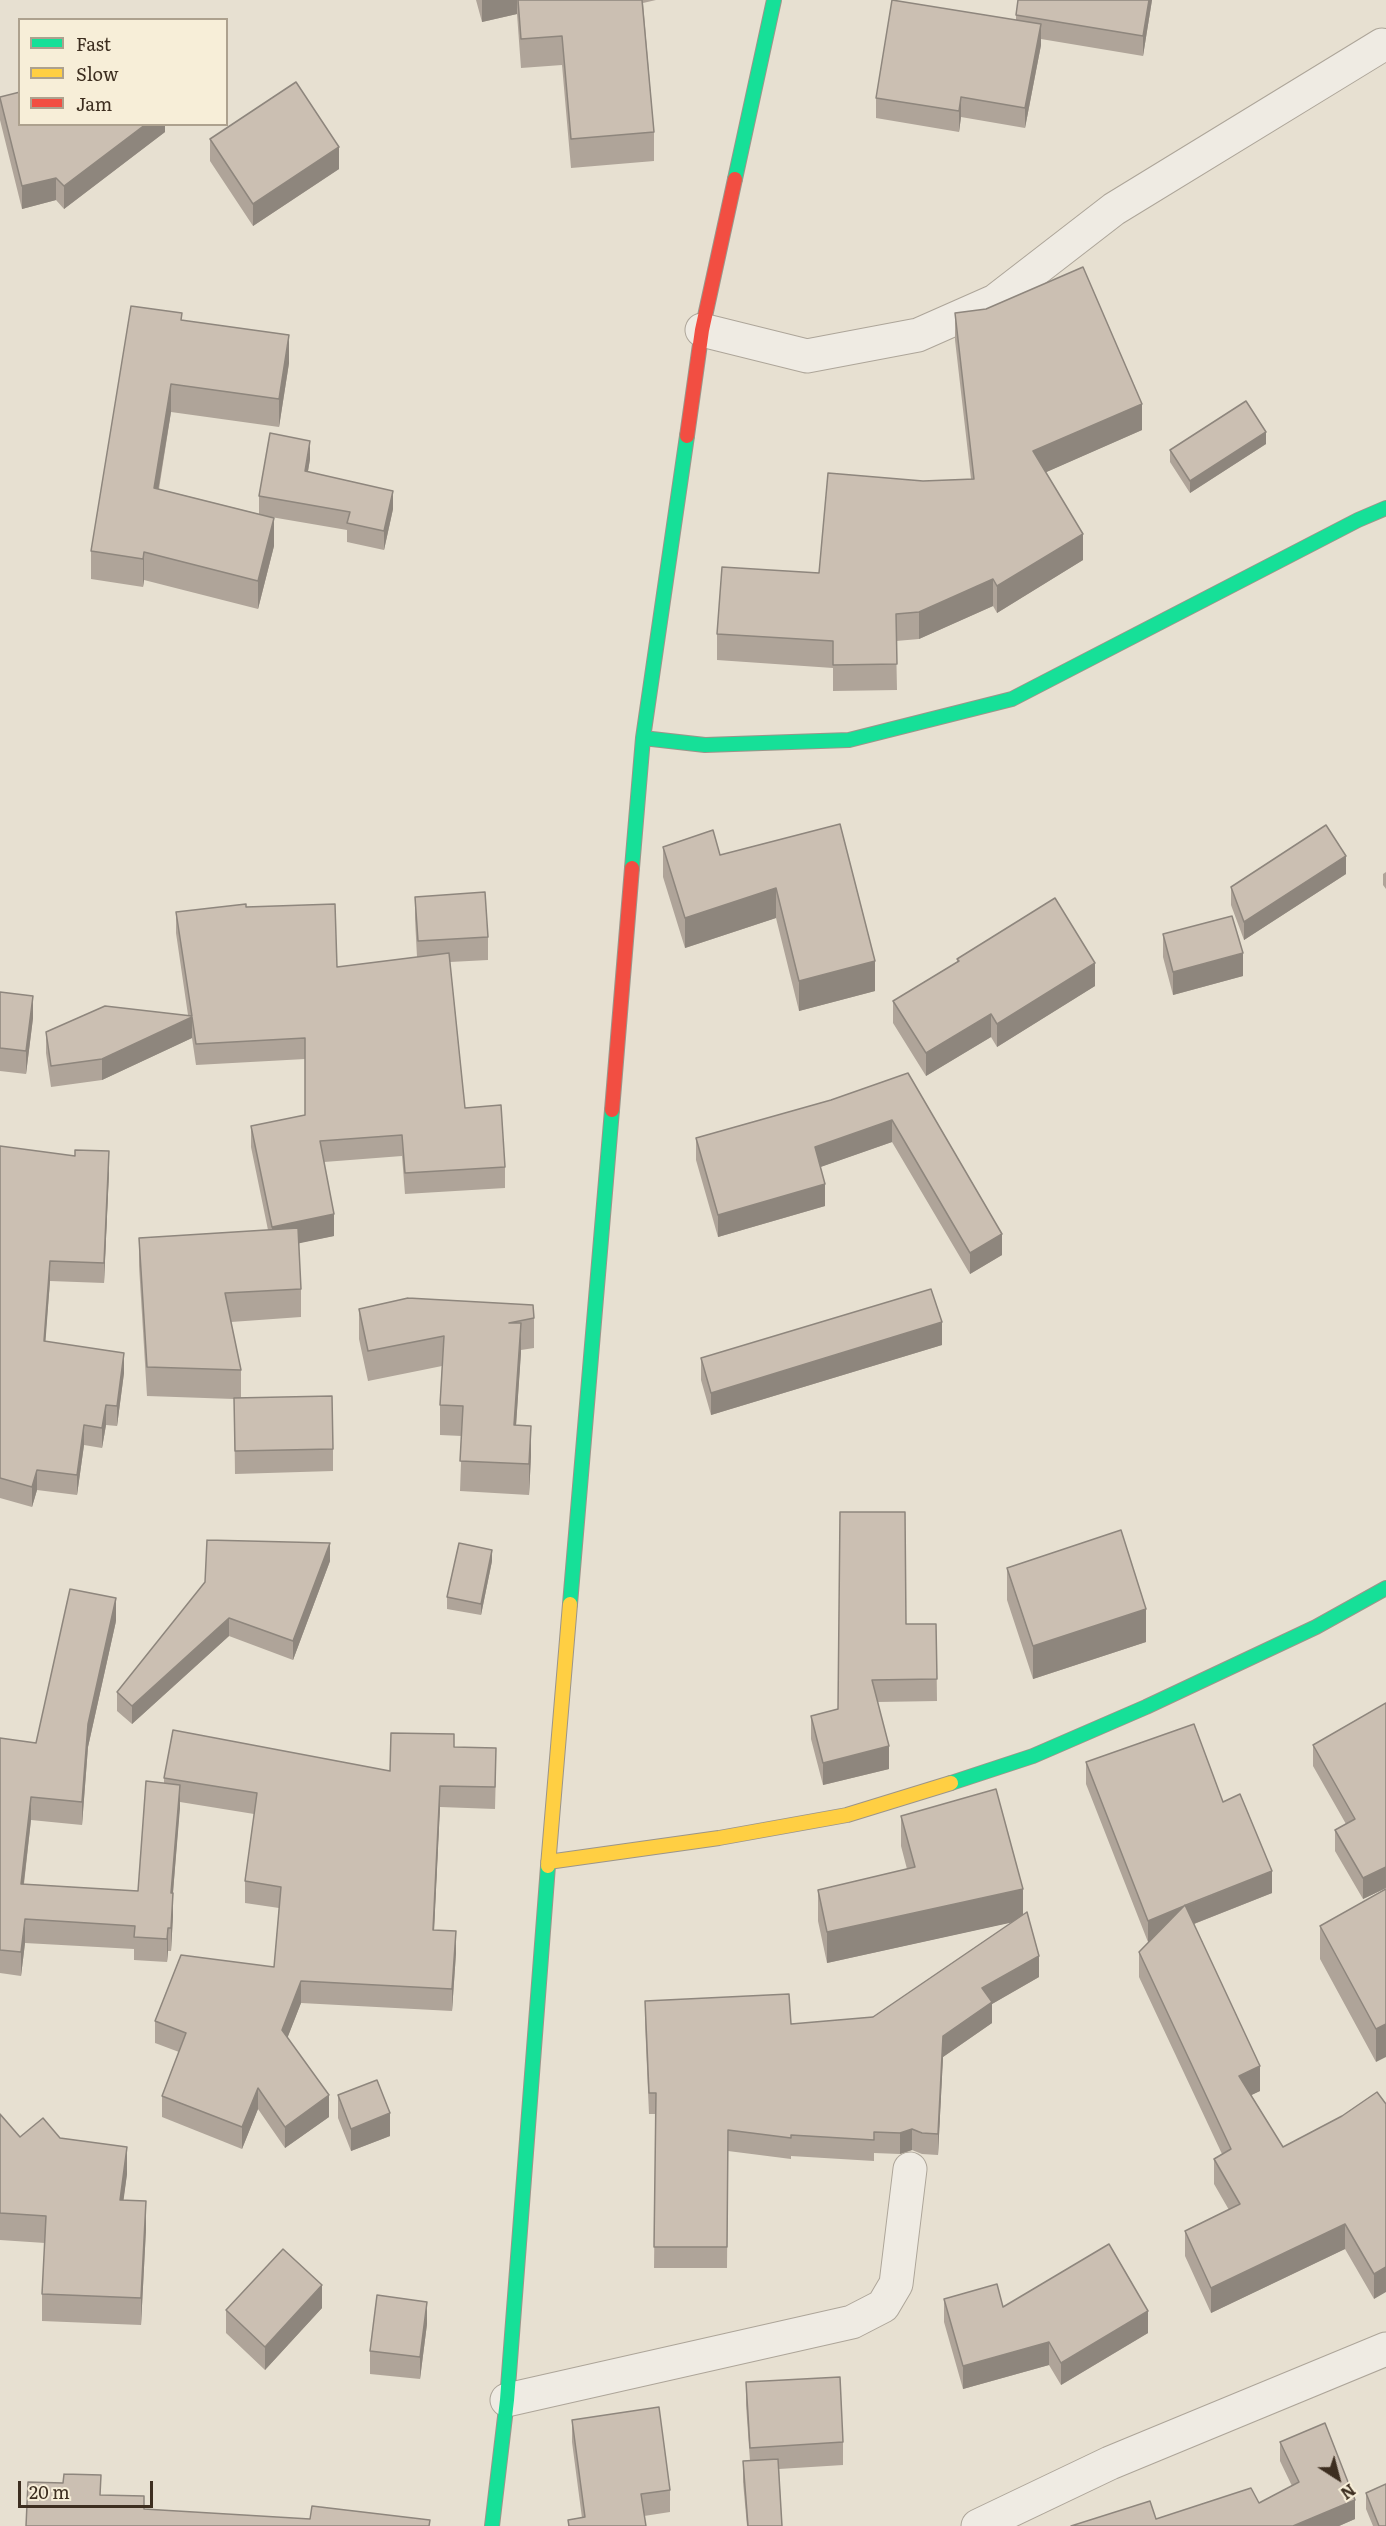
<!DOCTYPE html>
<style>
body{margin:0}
#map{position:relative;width:1386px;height:2526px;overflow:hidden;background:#e7e0d1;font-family:Literata,serif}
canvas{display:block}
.legend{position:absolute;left:18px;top:18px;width:210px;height:108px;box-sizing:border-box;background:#f7eed8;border:2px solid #ada18e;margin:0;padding:8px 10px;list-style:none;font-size:18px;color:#3d2e20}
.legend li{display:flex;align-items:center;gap:12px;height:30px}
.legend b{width:30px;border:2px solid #ada18e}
.north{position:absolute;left:1308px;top:2448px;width:60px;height:60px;-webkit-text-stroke:4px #f7eed8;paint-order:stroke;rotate:144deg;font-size:16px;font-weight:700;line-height:24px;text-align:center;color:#3d2e20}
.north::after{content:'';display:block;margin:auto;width:21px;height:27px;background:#3d2e20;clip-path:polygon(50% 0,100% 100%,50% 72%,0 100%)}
.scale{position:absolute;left:18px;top:2481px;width:135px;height:27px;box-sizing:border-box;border:3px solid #3d2e20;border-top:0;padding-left:8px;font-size:18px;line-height:21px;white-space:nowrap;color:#3d2e20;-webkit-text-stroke:4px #f7eed8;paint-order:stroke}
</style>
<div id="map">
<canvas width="1386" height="2526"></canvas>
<ul class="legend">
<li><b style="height:8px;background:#16e098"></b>Fast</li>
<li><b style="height:8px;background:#ffcf43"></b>Slow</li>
<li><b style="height:8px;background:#f24e42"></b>Jam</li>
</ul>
<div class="north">N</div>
<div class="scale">20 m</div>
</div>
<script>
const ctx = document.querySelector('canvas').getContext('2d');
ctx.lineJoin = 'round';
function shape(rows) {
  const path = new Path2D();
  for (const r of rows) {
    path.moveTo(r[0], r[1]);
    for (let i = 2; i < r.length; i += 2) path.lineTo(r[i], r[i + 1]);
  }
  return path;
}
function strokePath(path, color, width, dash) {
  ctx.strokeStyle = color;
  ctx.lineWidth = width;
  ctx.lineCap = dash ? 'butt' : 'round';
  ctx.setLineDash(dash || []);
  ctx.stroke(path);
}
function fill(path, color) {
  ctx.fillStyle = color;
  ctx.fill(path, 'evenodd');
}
const street = shape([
 [702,330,807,356,918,335,995,301,1114,209,1382,45],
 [507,2400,852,2322,883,2306,896,2284,910,2169],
 [978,2526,1110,2463,1386,2349]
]);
const fast = shape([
 [735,179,774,0],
 [643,738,705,745,849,740,1012,699,1358,520,1386,508],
 [632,868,643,738,687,436],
 [570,1604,612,1110],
 [951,1783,1033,1756,1146,1707,1316,1627,1386,1588],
 [492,2526,507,2400,548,1866]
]);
const slow = shape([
 [548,1862,719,1838,847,1815,951,1783],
 [548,1866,570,1604]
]);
const jam = shape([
 [687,436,702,330,735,179],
 [612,1110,632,868]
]);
const wall = shape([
 [476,0,656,0,643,3,654,132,654,161,571,168,562,65,521,68,517,14,482,22],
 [1152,0,1143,56,1041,39,1041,45,1025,128,961,117,959,132,876,118,876,98,1016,20,1016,15],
 [0,97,165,124,165,132,64,209,56,200,22,209,0,120],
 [210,139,339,169,253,226,210,161],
 [955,313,1142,430,1046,472,1083,560,997,613,993,606,919,639,896,641,897,690,833,691,833,668,717,660,717,634,819,573,923,481,971,479,955,340],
 [182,320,289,363,279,427,171,412,159,489,259,514,259,496,310,459,308,471,393,509,384,550,347,542,347,530,271,517,274,546,258,609,144,580,143,587,91,579,91,551],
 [1266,444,1190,493,1170,462,1170,450],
 [840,824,875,991,799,1011,776,918,685,948,663,877,663,847,720,855],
 [1386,872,1386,889,1383,885,1383,874],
 [1346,874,1244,940,1231,905,1231,887],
 [415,897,488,937,488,960,450,962,465,1108,505,1167,505,1188,405,1194,402,1156,324,1162,334,1236,298,1243,301,1289,301,1317,231,1322,241,1370,241,1398,333,1449,333,1471,235,1474,234,1399,147,1396,139,1266,139,1238,268,1230,251,1147,251,1126,305,1115,305,1059,196,1065,192,1038,102,1080,51,1087,46,1053,46,1032,188,1015,176,933,176,912,246,907,337,967,417,957,415,919],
 [1163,934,1243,976,1173,995,1163,957],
 [957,959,1095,986,997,1047,991,1037,926,1076,893,1023,893,1001,957,962],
 [0,992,33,1018,26,1074,0,1071],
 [908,1073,1002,1255,970,1274,892,1142,820,1167,825,1206,718,1237,696,1160,696,1138,831,1100],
 [0,1146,109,1172,104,1283,50,1281,45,1341,124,1373,117,1426,106,1425,102,1448,84,1445,77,1495,37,1490,32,1507,0,1498],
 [359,1309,534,1318,534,1348,521,1350,516,1425,531,1456,529,1495,460,1491,462,1436,440,1435,440,1405,442,1366,368,1381,359,1339],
 [942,1345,711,1415,701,1380,701,1358],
 [330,1561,293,1660,229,1636,132,1724,117,1711,117,1692,205,1582],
 [492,1561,481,1615,447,1609,447,1597],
 [1007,1568,1146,1642,1033,1679,1007,1600],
 [116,1621,88,1747,82,1825,31,1820,24,1884,138,1891,164,1783,164,1778,390,1771,454,1747,496,1769,495,1809,440,1807,434,1930,456,1953,452,2011,301,2003,287,2038,329,2117,285,2148,258,2109,242,2149,162,2117,162,2096,179,2052,155,2043,155,2021,274,1967,279,1908,245,1903,245,1881,254,1814,180,1802,173,1893,173,1916,171,1951,168,1951,167,1962,134,1960,134,1949,25,1943,21,1976,0,1973,0,1738,36,1743],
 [906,1624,936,1624,937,1701,877,1702,889,1769,823,1785,811,1739,811,1716,838,1709],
 [1386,1703,1386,1888,1363,1899,1335,1851,1335,1830,1346,1824,1313,1766,1313,1745],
 [1086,1762,1223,1802,1272,1893,1194,1924,1260,2091,1251,2095,1283,2147,1342,2116,1377,2092,1374,2299,1345,2249,1211,2313,1185,2256,1185,2231,1229,2210,1214,2184,1214,2159,1222,2154,1139,1977,1139,1952,1149,1942,1148,1942,1086,1784],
 [901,1816,1023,1915,1039,1977,992,2004,992,2023,943,2057,938,2155,922,2154,912,2150,900,2154,874,2153,874,2161,791,2156,791,2159,728,2151,727,2268,654,2268,656,2114,649,2114,645,2022,645,2001,791,2024,873,2017,1012,1922,827,1963,818,1921,818,1890,907,1869,901,1846],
 [1386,1889,1376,2062,1320,1959,1320,1926],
 [338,2095,390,2136,351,2151,338,2118],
 [0,2114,20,2137,60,2138,127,2174,123,2201,146,2229,141,2325,42,2321,42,2294,45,2243,0,2240],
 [944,2299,1003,2307,1148,2333,1061,2385,1049,2365,963,2389,944,2322],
 [322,2308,265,2370,226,2333,226,2310],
 [427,2324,420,2379,370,2374,370,2351],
 [746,2382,843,2442,843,2465,779,2469,782,2526,747,2526,743,2482,743,2461,750,2461,746,2405],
 [572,2420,670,2490,670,2512,644,2516,646,2526,568,2526,568,2520,582,2518,572,2442],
 [1280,2442,1355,2519,1339,2526,1071,2526,1156,2519,1259,2503,1292,2486,1280,2461],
 [1366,2493,1386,2526,1373,2526,1366,2509]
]);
const shadedWall = shape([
 [482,0,517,0,517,14,482,22],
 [1149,0,1152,0,1143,56,1143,36],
 [1041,24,1041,45,1025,128,1025,108],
 [961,97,961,117,959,132,959,111],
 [146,124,165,124,165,132,64,209,64,186],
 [339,147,339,169,253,226,253,204],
 [56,178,56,200,22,209,22,186],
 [289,335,289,363,279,427,279,399],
 [171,384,171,412,154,515,154,488],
 [1142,404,1142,430,1033,478,1033,451],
 [1266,432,1266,444,1190,493,1190,481],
 [310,441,310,459,305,489,305,471],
 [393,491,393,509,384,550,384,531],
 [274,518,274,546,258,609,258,581],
 [1083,534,1083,560,997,613,997,586],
 [144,552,144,580,143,587,143,559],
 [993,579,993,606,919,639,919,612],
 [1346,856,1346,874,1244,940,1244,922],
 [776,888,776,918,685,948,685,918],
 [1243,953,1243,976,1173,995,1173,972],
 [875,961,875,991,799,1011,799,981],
 [1095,963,1095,986,997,1047,997,1024],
 [33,996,33,1018,26,1074,26,1051],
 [991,1014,991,1037,926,1076,926,1053],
 [192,1017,192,1038,102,1080,102,1059],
 [892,1120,892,1142,815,1169,815,1147],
 [109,1151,109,1172,104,1283,104,1263],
 [825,1184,825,1206,718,1237,718,1215],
 [334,1214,334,1236,272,1249,272,1227],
 [1002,1234,1002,1255,970,1274,970,1253],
 [50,1261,50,1281,44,1361,44,1341],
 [942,1322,942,1345,711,1415,711,1393],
 [521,1323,521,1353,514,1455,514,1425],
 [124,1353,124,1373,117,1426,117,1406],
 [106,1405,106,1425,102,1448,102,1428],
 [84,1425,84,1445,77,1495,77,1475],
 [531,1426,531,1456,529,1495,529,1464],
 [37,1470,37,1490,32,1507,32,1487],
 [330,1543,330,1561,293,1660,293,1641],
 [492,1550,492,1561,481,1615,481,1604],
 [116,1598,116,1621,88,1747,82,1825,82,1802,88,1724],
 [1146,1609,1146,1642,1033,1679,1033,1646],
 [229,1618,229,1636,132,1724,132,1706],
 [889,1746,889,1769,823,1785,823,1763],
 [180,1785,180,1808,171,1916,171,1893],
 [440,1786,440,1807,433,1952,433,1930],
 [31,1797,31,1820,21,1907,21,1884],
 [1386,1867,1386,1888,1363,1899,1363,1878],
 [1272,1871,1272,1893,1148,1942,1148,1921],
 [1023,1889,1023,1920,827,1963,827,1932],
 [173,1893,173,1916,171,1951,171,1928],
 [25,1919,25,1943,21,1976,21,1952],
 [168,1928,168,1951,167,1962,167,1939],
 [456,1931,456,1953,452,2011,452,1989],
 [1039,1956,1039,1977,992,2004,992,2023,943,2057,938,2155,938,2134,943,2036,982,1988],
 [301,1981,301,2003,282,2052,282,2030],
 [1386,2024,1386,2057,1376,2062,1376,2029],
 [1260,2066,1260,2091,1239,2101,1239,2076],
 [258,2088,258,2109,242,2149,242,2127],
 [329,2095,329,2117,285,2148,285,2127],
 [390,2113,390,2136,351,2151,351,2129],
 [912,2129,912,2150,900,2154,900,2133],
 [127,2147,127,2174,120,2227,120,2200],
 [146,2201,146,2229,141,2325,141,2298],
 [1345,2224,1345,2249,1211,2313,1211,2288],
 [1386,2267,1386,2292,1374,2299,1374,2274],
 [322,2285,322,2308,265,2370,265,2347],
 [427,2302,427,2324,420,2379,420,2357],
 [1148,2311,1148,2333,1061,2385,1061,2363],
 [1049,2342,1049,2365,963,2389,963,2366],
 [1355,2500,1355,2519,1339,2526,1293,2526]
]);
const building = shape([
 [518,0,642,0,654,132,571,139,562,36,521,39,518,0],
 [892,0,1041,24,1025,108,961,97,959,111,876,98,892,0],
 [1018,0,1149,0,1143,36,1016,15,1018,0],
 [296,82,339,147,253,204,210,139,296,82],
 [20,92,20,124,146,124,64,186,56,178,22,186,0,98,0,97,20,92],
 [1083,267,1142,404,1033,451,1083,534,997,586,993,579,919,612,896,614,897,664,833,665,833,641,717,634,722,567,819,573,828,473,923,481,974,479,955,313,986,309,1083,267],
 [131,306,182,313,181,320,289,335,279,399,171,384,154,488,274,518,258,581,144,552,143,559,91,551,131,306],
 [1246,401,1266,432,1190,481,1170,450,1246,401],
 [270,433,310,441,305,471,393,491,384,531,347,523,350,512,259,496,270,433],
 [840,824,875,961,799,981,776,888,685,918,663,847,713,830,720,855,840,824],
 [1326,825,1346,856,1244,922,1231,887,1326,825],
 [485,892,488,937,418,941,415,897,485,892],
 [1055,898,1095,963,997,1024,991,1014,926,1053,893,1001,959,961,957,959,1055,898],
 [246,904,246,907,335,904,337,967,449,953,465,1108,501,1105,505,1167,405,1173,402,1135,320,1141,334,1214,272,1227,251,1126,305,1115,305,1038,196,1044,192,1017,102,1059,51,1066,46,1032,105,1006,192,1016,176,912,246,904],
 [1232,916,1243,953,1173,972,1163,934,1232,916],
 [0,992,33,996,26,1051,0,1048,0,992],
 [908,1073,1002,1234,970,1253,892,1120,815,1147,825,1184,718,1215,696,1138,831,1100,908,1073],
 [0,1146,75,1156,75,1150,109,1151,104,1263,50,1261,44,1341,124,1353,117,1406,106,1405,102,1428,84,1425,77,1475,37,1470,32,1487,0,1478,0,1146],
 [298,1228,301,1289,225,1293,241,1370,147,1367,139,1238,298,1228],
 [931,1289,942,1322,711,1393,701,1358,931,1289],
 [408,1298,533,1305,534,1318,509,1323,521,1323,514,1425,531,1426,529,1464,460,1461,463,1406,440,1405,444,1336,368,1351,359,1309,408,1298],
 [332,1396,333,1449,235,1451,234,1398,332,1396],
 [840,1512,905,1512,906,1624,936,1624,937,1679,872,1680,889,1746,823,1763,811,1716,838,1709,840,1512],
 [1121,1530,1146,1609,1033,1646,1007,1568,1121,1530],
 [207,1540,330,1543,293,1641,229,1618,132,1706,117,1692,205,1582,207,1540],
 [459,1543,492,1550,481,1604,447,1597,459,1543],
 [70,1589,116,1598,88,1724,82,1802,31,1797,21,1884,138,1891,146,1781,180,1785,171,1893,173,1893,171,1928,168,1928,167,1939,134,1937,135,1926,25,1919,21,1952,0,1950,0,1738,36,1743,70,1589],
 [1386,1703,1386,1867,1363,1878,1335,1830,1355,1819,1313,1745,1386,1703],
 [1194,1724,1223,1802,1240,1794,1272,1871,1186,1905,1185,1905,1184,1906,1148,1921,1086,1762,1194,1724],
 [173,1730,390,1771,391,1733,454,1734,454,1747,496,1748,495,1787,440,1786,433,1930,456,1931,452,1989,301,1981,282,2030,329,2095,285,2127,258,2088,242,2127,162,2096,186,2033,155,2021,181,1955,274,1967,281,1887,245,1881,257,1793,164,1778,173,1730],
 [996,1789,1023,1889,827,1932,818,1890,915,1867,901,1816,996,1789],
 [1386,1889,1386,2024,1376,2029,1320,1926,1386,1889],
 [1185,1905,1260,2066,1239,2076,1283,2147,1342,2116,1377,2092,1386,2104,1386,2267,1374,2274,1345,2224,1211,2288,1185,2231,1240,2204,1214,2159,1231,2149,1139,1952,1185,1905],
 [1027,1912,1039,1956,982,1988,992,2002,943,2036,938,2134,922,2133,912,2129,900,2133,874,2132,874,2140,791,2135,791,2138,728,2130,727,2247,654,2247,656,2093,649,2093,645,2001,789,1994,791,2024,873,2017,1027,1912],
 [377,2080,390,2113,351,2129,338,2095,377,2080],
 [0,2114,20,2137,43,2118,60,2138,127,2147,120,2200,146,2201,141,2298,42,2294,46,2216,0,2213,0,2114],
 [1109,2244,1148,2311,1061,2363,1049,2342,963,2366,944,2299,997,2284,1003,2307,1109,2244],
 [283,2249,322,2285,265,2347,226,2310,283,2249],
 [377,2295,427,2302,420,2357,370,2351,377,2295],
 [840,2377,843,2442,750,2448,746,2382,840,2377],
 [659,2407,670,2490,641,2494,646,2526,569,2526,568,2520,585,2517,572,2420,659,2407],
 [1325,2423,1355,2500,1293,2526,1071,2526,1150,2501,1156,2519,1251,2488,1259,2503,1299,2482,1280,2442,1325,2423],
 [778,2459,782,2526,748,2526,743,2461,778,2459],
 [64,2474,101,2475,100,2495,144,2496,144,2509,310,2519,312,2506,430,2520,429,2526,26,2526,28,2482,63,2483,64,2474],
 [1386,2484,1386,2526,1379,2526,1366,2493,1386,2484]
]);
strokePath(street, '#ada599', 35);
strokePath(fast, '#9c958a', 16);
strokePath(slow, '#9c958a', 16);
strokePath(jam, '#9c958a', 16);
strokePath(street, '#efebe3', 33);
strokePath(fast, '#16e098', 14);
strokePath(slow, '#ffcf43', 14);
strokePath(jam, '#f24e42', 14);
fill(wall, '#afa499');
fill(shadedWall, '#8e867d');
fill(building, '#cbbfb2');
strokePath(building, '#8e867d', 1.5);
</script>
